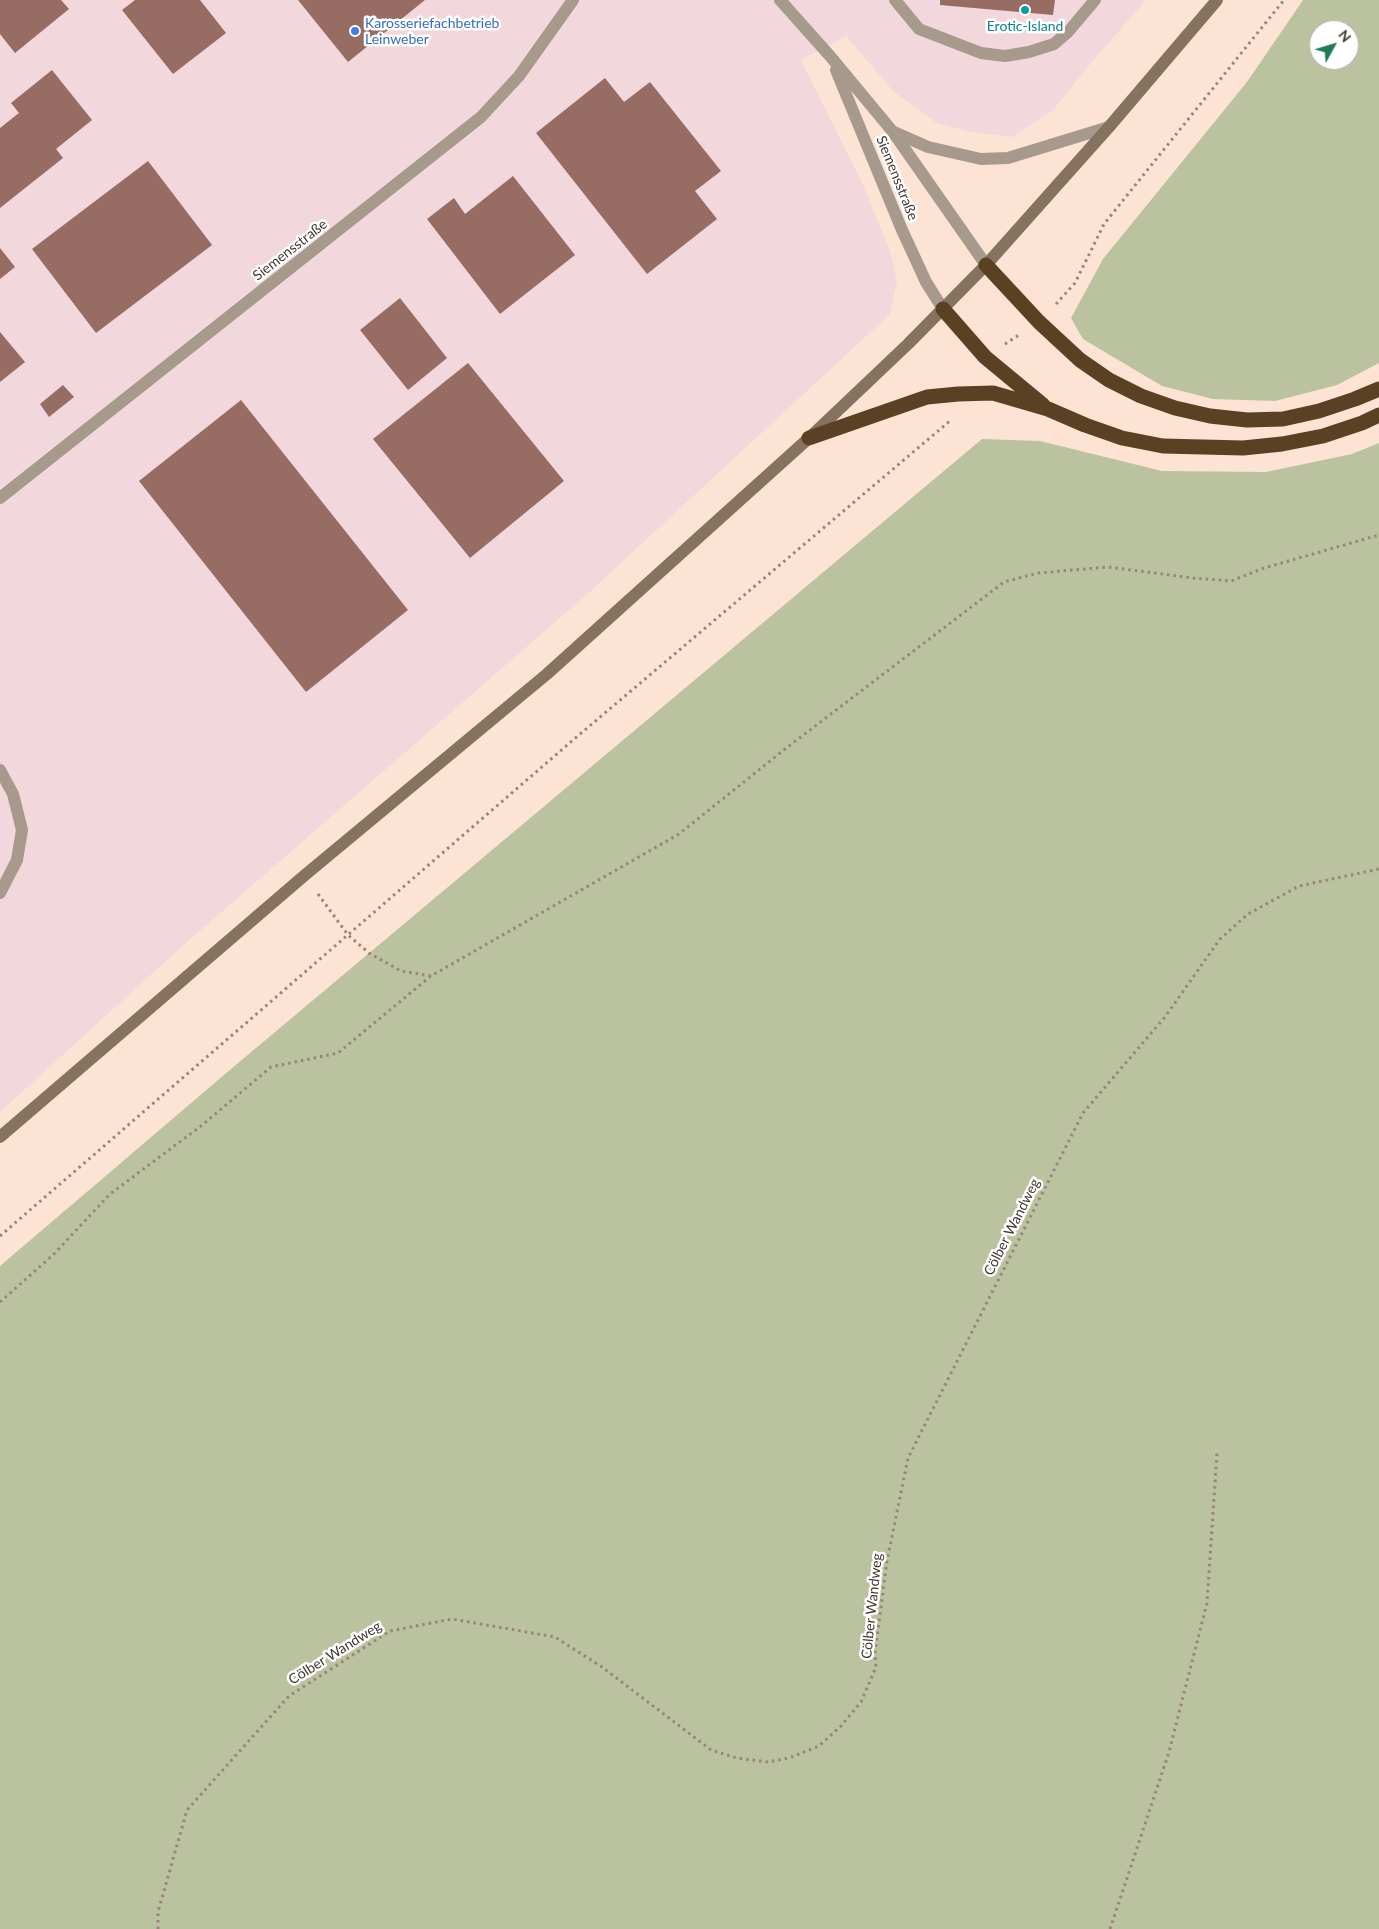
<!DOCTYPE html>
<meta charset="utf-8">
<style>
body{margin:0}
#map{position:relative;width:1379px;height:1929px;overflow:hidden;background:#fce3d3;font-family:Lato,sans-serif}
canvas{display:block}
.north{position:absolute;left:1309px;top:20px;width:50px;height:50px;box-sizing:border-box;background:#fff;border:1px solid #b4afac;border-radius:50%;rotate:51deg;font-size:14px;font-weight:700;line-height:20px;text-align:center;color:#43372f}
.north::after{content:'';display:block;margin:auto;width:18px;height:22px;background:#1e7c52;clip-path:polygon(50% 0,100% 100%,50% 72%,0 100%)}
</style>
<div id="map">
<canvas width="1379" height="1929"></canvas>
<div class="north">N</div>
</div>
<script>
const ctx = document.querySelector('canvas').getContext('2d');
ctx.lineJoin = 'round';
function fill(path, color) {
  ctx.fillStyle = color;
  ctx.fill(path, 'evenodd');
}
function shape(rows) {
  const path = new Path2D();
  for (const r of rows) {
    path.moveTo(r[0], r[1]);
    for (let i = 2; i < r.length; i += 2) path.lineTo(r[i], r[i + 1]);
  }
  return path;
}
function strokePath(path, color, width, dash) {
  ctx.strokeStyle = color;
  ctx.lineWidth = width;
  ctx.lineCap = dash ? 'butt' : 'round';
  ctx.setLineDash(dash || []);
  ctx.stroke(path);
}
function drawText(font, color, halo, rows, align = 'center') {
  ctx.font = font + ' Lato,sans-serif';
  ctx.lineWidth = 5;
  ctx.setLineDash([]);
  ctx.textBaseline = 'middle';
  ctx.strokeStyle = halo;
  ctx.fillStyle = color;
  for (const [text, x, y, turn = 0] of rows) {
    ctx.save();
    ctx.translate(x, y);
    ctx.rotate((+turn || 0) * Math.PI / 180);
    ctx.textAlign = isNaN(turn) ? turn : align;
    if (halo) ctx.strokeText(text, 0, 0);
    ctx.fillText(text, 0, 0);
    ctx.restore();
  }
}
const industrial = shape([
 [0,0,1146,0,1095,58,1053,110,1012,137,972,132,937,123,894,92,846,36,801,60,863,185,890,251,897,282,889,315,585,596,180,948,0,1112]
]);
const green = shape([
 [1303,0,1379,0,1379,363,1337,385,1275,401,1213,399,1162,386,1083,339,1071,318,1103,259,1247,82],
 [1319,30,1349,30,1349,60,1319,60],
 [982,439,1040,441,1162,471,1266,472,1352,454,1379,443,1379,1929,0,1929,0,1266,231,1069]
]);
const building = shape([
 [0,0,61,0,69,9,15,53,0,34],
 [135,0,200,0,226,33,173,74,122,10],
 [298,0,425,0,348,62],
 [940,0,1055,0,1053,15,940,5],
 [52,70,92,120,56,149,63,158,0,208,0,128,19,113,11,103],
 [605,78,624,102,650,82,721,171,695,191,717,219,647,274,536,133],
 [148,161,212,245,96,333,32,249],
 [513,176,575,255,500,314,427,219,454,198,465,214],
 [0,248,15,267,0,279],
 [400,298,447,358,408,390,360,330],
 [0,332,25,362,0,382],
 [468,363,564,481,470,558,373,439],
 [63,385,74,397,49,417,40,404],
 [241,400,408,610,306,692,139,481]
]);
const path = shape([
 [1056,304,1075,283,1104,224,1284,0],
 [1005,344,1019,335],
 [318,894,348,935,369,953,401,971,431,976,679,834,785,749,1004,582,1038,573,1108,567,1193,578,1231,581,1264,568,1379,535],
 [0,1236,573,740,951,420],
 [0,1302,53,1255,110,1194,201,1126,271,1067,338,1053,431,976],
 [158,1929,158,1912,187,1810,289,1696,390,1631,452,1619,555,1637,602,1667,711,1750,737,1758,768,1762,789,1758,819,1746,841,1726,861,1702,876,1667,875,1653,887,1561,908,1458,1083,1113,1165,1017,1220,939,1248,914,1299,886,1379,869],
 [1110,1929,1169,1752,1207,1603,1217,1453]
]);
const lane = shape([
 [895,0,919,29,981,53,1005,56,1029,52,1054,44,1068,32,1095,0]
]);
const street = shape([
 [780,0,830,56,893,132,986,265],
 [836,70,902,230,926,282,943,309],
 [894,132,928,147,981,159,1008,158,1109,127],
 [0,498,481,117,519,76,573,0],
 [0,770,13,794,22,830,17,860,0,893]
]);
const secondary = shape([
 [0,1137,305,875,547,674,809,438,908,344,986,265,1109,127,1217,0]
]);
const highway = shape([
 [986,265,1039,322,1080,360,1109,380,1141,396,1175,408,1210,416,1247,420,1283,419,1319,411,1355,399,1379,389],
 [943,309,985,357,1043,405],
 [809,438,927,397,958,394,993,393,1048,409,1085,425,1122,438,1163,446,1243,448,1282,444,1323,436,1362,423,1379,415]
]);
const markers = [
 [1025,10,5,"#0f9aa8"],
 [355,31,5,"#3f7fe0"]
];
const shopNames = [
 ["Karosseriefachbetrieb",365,23],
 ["Leinweber",365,39]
];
const cultureNames = [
 ["Erotic-Island",1025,26]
];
const streetNames = [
 ["Siemensstraße",897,178,68],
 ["Siemensstraße",290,250,-38],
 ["Cölber Wandweg",1012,1227,-63],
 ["Cölber Wandweg",872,1606,-84],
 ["Cölber Wandweg",335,1653,-32]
];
fill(industrial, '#f2d7dc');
fill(green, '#bbc29f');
fill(building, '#966c63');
strokePath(path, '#978579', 3, [2.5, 4]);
strokePath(lane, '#a7998b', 12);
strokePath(street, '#a7998b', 12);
strokePath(secondary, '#86735f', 12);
strokePath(highway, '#5b4124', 15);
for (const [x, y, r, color] of markers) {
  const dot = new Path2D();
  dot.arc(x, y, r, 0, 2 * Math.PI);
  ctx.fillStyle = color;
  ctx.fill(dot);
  strokePath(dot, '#fff', 2);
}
drawText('14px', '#366cbe', '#fff', shopNames, 'left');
drawText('14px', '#0d838f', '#fff', cultureNames);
drawText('14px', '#43372f', '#fff', streetNames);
</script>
